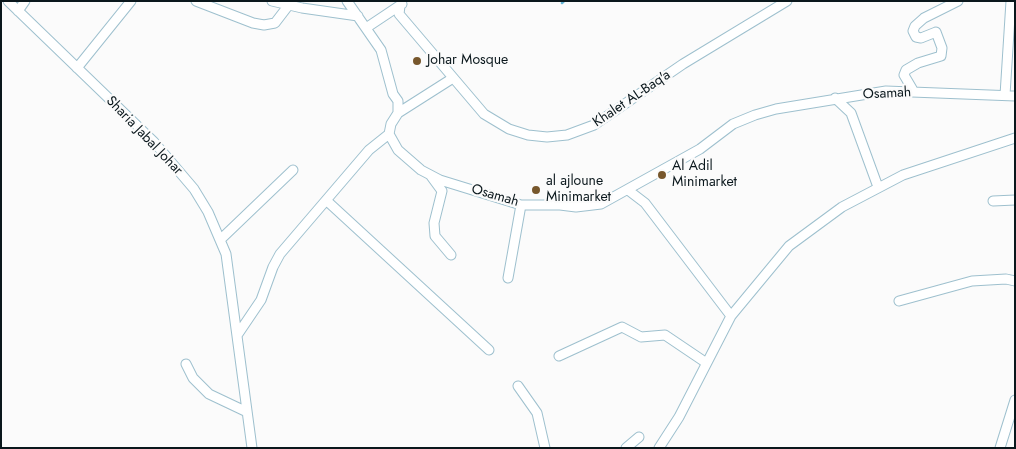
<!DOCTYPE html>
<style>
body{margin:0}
#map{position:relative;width:1016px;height:449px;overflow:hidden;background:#fbfbfb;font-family:Jost,sans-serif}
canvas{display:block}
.frame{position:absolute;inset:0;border:2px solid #0a171c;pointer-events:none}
</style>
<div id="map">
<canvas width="1016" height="449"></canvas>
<div class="frame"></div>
</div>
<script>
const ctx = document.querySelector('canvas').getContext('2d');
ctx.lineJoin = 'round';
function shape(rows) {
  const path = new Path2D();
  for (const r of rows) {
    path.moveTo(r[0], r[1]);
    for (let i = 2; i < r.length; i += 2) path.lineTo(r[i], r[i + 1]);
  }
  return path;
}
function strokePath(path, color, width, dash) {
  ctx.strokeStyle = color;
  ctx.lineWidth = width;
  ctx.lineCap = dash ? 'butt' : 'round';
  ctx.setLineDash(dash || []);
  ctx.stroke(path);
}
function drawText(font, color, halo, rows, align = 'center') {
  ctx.font = font + ' Jost,sans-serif';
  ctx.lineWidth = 4.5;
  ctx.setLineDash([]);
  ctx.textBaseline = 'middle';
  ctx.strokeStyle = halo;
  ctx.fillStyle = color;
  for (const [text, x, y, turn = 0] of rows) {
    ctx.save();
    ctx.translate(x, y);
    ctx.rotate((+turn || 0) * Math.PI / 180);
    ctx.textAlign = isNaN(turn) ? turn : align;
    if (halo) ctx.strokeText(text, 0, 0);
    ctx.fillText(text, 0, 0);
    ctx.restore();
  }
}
const stream = shape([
 [562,3,564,1]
]);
const minor = shape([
 [8,1,154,142,194,189,208,212,226,254,252,448],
 [196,1,253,23,264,25,275,23,288,6],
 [272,1,302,8,358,16],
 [347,1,381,50,393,94,398,101,398,113,391,124,389,134,398,150,421,170,440,180,521,205,560,205,576,207,601,204,700,149,733,124,755,115,776,109,886,91,1015,96],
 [400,6,399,14,484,114,509,129,528,135,547,137,567,135,594,125,683,64,787,1],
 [18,11,25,1],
 [366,28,402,4],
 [77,68,131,1],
 [914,92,904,75,906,70,918,63,941,56,942,48,936,32,921,38,916,37,913,31,915,26,924,18,958,1],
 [1005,95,1011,1],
 [835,98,851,113,878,187],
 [398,113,453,78],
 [431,176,442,191,434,223,435,236,451,255],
 [628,190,645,203,731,316],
 [327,201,489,350],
 [993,201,1015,200],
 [221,239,293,170],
 [508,278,521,205],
 [899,301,972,281,1006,279,1015,281],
 [238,334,261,300,273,267,280,254,369,150,389,134],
 [559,356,622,327,641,337,665,335,705,362],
 [186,364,193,378,209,394,247,412],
 [518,386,537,413,545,448],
 [626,448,639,437],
 [659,448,679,417,731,316,789,246,842,207,903,175,1015,138],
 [1000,448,1015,400]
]);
const markers = [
 [417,61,5,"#77572c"],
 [662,175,5,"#77572c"],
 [536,190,5,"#77572c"]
];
const poiNames = [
 ["Johar Mosque",427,61],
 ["Al Adil",672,167],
 ["Minimarket",672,183],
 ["al ajloune",546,182],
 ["Minimarket",546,198]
];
const streetNames = [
 ["Osamah",887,94,-3],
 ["Khalet AL-Baq'a",632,99,-34],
 ["Sharia Jabal Johar",144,136,46],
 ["Osamah",495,196,16]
];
strokePath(stream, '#63b4d4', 2.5);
strokePath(minor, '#9ec0ce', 11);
strokePath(minor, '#fff', 9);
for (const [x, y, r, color] of markers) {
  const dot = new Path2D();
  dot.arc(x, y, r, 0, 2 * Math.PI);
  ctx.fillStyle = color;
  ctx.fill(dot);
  strokePath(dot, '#fbfbfb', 2);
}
drawText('14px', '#0a171c', '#fbfbfb', poiNames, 'left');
drawText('14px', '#0a171c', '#fbfbfb', streetNames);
</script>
